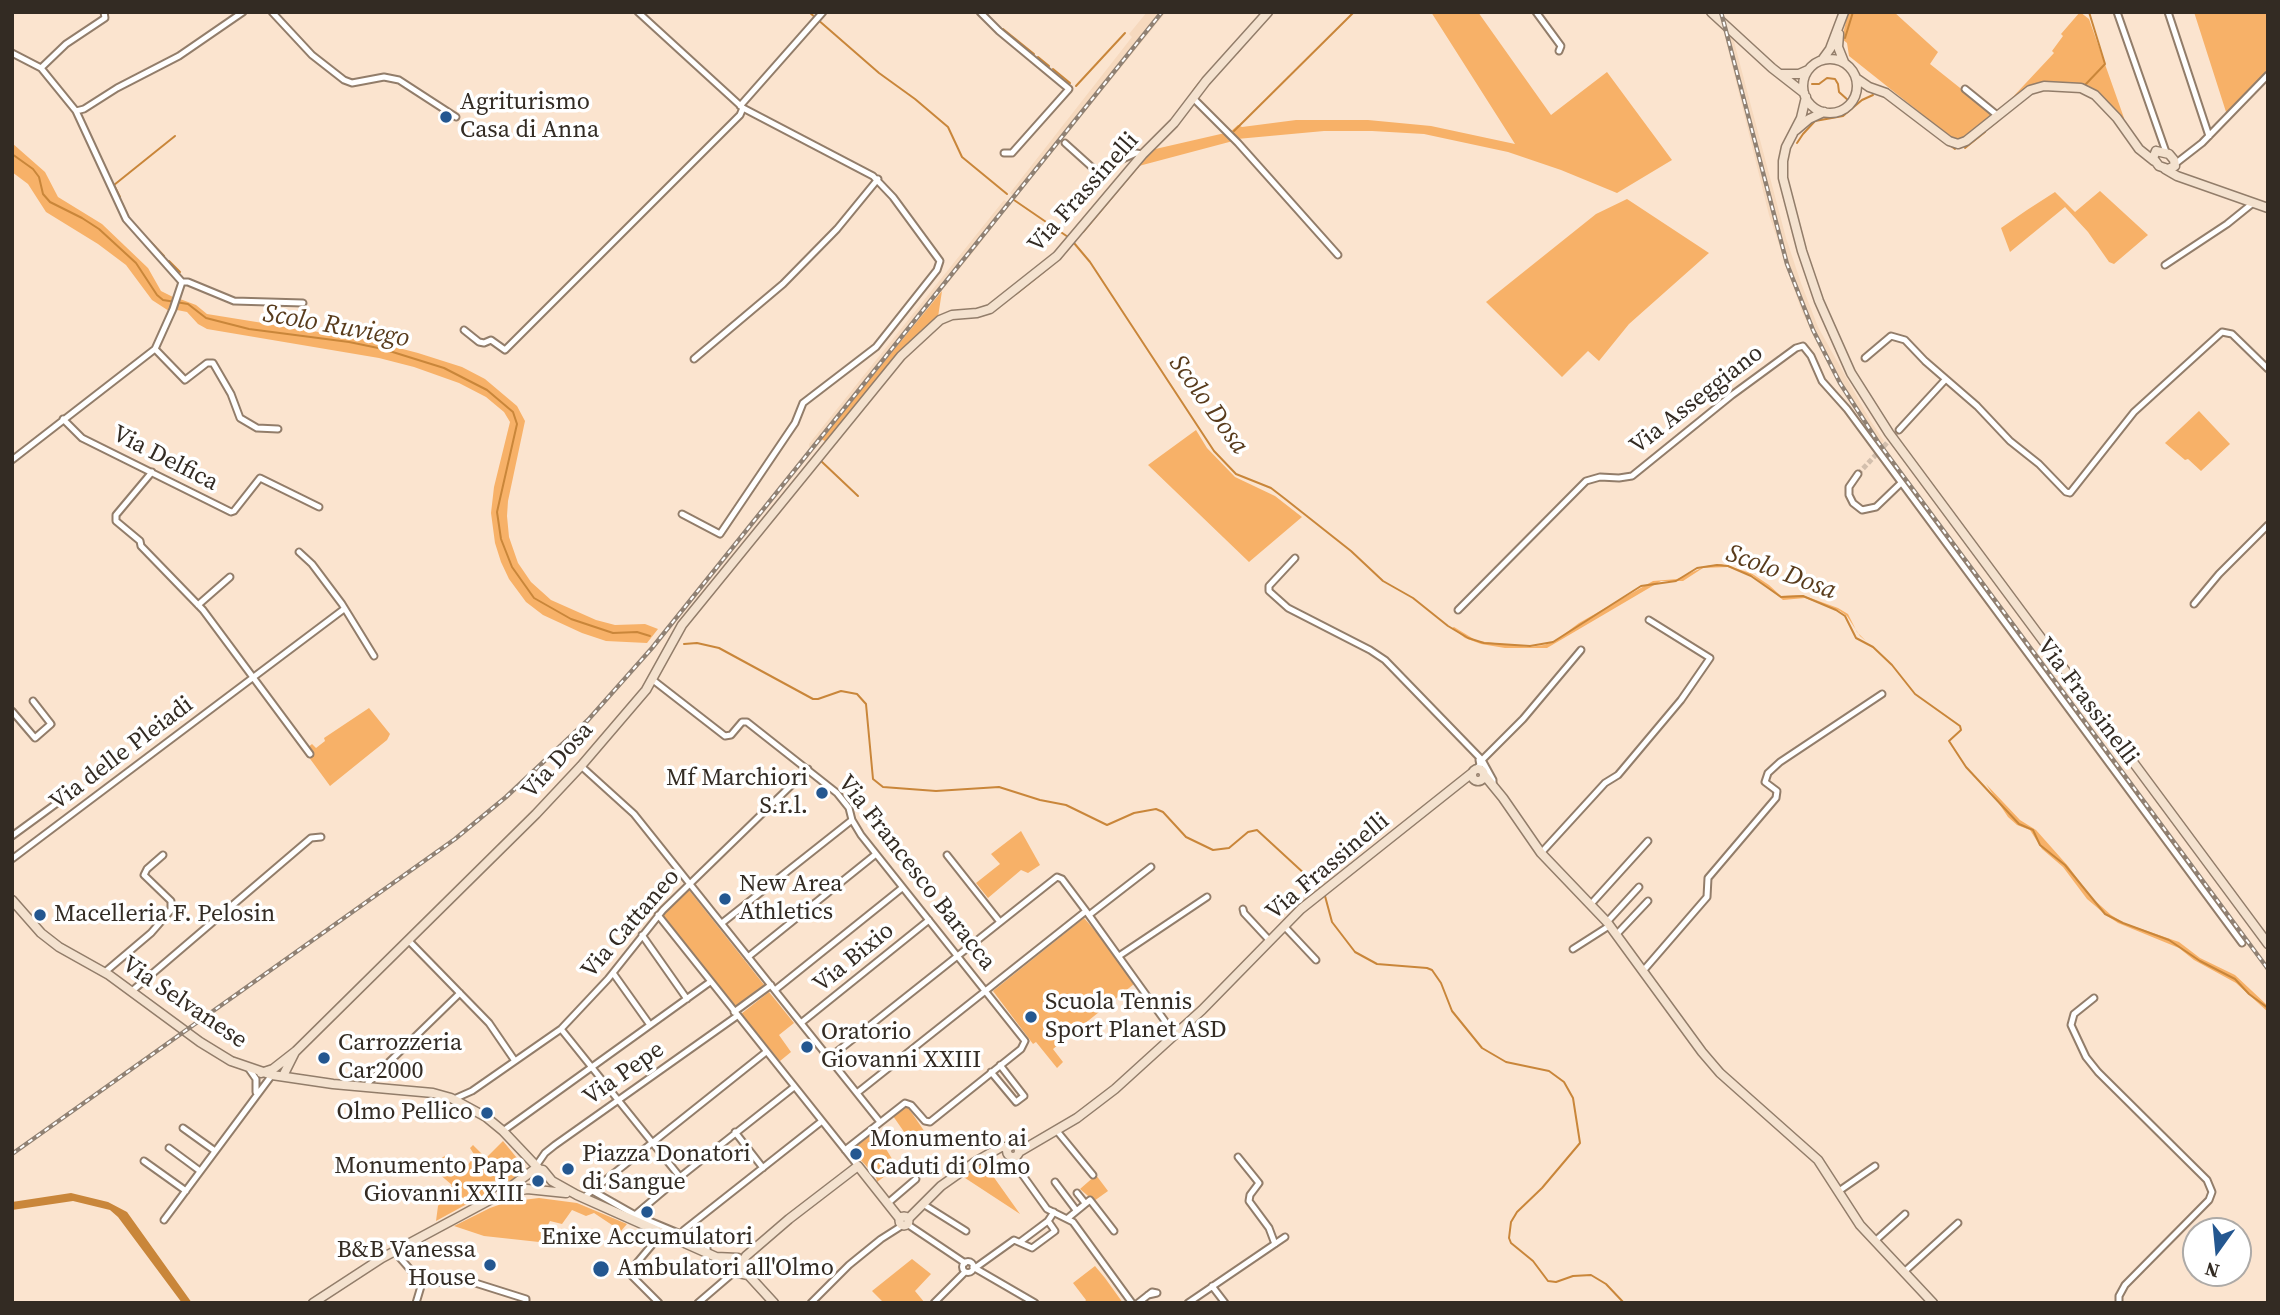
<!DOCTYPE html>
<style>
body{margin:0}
#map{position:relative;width:2280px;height:1315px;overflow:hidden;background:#fbe4cf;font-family:"Source Serif 4",serif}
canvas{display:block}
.frame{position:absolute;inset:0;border:14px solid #332b23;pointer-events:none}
.north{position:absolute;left:2182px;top:1217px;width:70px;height:70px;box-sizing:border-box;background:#fff;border:2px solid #adaaa7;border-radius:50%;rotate:195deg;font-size:19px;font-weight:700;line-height:28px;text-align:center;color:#332b23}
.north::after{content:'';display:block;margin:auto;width:24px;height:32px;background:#245790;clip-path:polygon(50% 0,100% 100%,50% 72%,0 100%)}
</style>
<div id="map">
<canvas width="2280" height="1315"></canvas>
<div class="frame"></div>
<div class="north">N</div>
</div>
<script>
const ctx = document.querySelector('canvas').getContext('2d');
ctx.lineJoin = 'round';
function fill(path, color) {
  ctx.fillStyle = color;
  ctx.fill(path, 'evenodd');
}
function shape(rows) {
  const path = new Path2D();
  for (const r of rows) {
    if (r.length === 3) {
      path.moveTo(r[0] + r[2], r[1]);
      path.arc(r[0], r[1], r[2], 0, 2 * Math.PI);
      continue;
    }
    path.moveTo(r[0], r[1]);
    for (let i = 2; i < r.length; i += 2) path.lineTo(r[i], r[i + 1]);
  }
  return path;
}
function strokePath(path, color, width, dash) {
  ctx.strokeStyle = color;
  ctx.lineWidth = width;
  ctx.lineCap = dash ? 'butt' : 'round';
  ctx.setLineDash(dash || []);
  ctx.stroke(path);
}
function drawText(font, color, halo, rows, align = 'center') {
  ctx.font = font + ' "Source Serif 4",serif';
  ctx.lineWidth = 7;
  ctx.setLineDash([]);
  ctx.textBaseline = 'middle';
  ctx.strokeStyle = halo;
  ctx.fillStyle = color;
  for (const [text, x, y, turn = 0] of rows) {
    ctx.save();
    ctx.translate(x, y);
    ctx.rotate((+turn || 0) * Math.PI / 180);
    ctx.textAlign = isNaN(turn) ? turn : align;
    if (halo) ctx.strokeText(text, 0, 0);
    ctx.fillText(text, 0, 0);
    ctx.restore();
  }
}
const built = shape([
 [1147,12,1166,12,1016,197,1010,193,1132,37,1129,34],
 [1722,25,1732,34,1786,238,1801,283,1818,327,1870,420,1884,441,1879,446,1826,360,1802,312,1769,215],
 [1004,200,1010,204,978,246,810,453,809,444]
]);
const green = shape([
 [1431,12,1478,12,1551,115,1607,72,1672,160,1617,193,1561,170,1508,152,1424,134,1372,131,1324,131,1237,139,1230,132,1238,125,1242,127,1296,120,1368,120,1431,126,1515,144],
 [1848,12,1894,12,1938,52,1930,64,1994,115,1964,139,1952,138,1849,56,1847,43,1842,39],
 [2080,12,2089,19,2124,118,2120,119,2114,111,2081,90,2036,88,2010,100,2054,53,2052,51,2063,36,2061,34],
 [2194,12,2268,12,2268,69,2227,115],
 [1225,133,1233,141,1135,167,1151,150],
 [12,143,45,172,58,197,102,224,148,268,161,291,175,298,169,311,152,300,126,265,98,244,46,212,28,184,12,172],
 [2100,191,2148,235,2114,264,2109,262,2088,232,2065,207,2010,252,2001,228,2027,210,2055,192,2075,212],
 [1627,199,1709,253,1629,324,1599,361,1588,351,1562,377,1486,302,1596,214],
 [942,291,938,317,859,401,827,442,821,439],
 [180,299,196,305,207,314,368,340,418,353,462,367,485,379,517,406,525,421,508,501,507,516,509,537,518,563,531,582,551,600,596,620,615,625,645,624,658,629,647,643,606,641,582,633,543,615,526,602,509,579,501,562,495,543,491,513,494,487,510,422,504,412,486,397,459,383,414,367,379,358,207,329,198,324,187,312,177,310],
 [2199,411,2230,444,2201,471,2188,459,2185,460,2165,443],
 [1196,430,1207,448,1235,477,1275,496,1302,517,1249,562,1148,465],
 [1721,564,1751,573,1769,585,1781,596,1802,595,1838,608,1848,614,1857,632,1866,641,1860,636,1847,616,1840,611,1805,598,1783,600,1753,576,1728,567,1703,568,1683,581,1661,581,1547,648,1505,648,1481,644,1465,638,1452,628,1454,627,1477,641,1530,647,1544,645,1555,641,1579,623,1653,581,1677,579,1706,566],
 [369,708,390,734,387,740,330,786,308,756,311,753,307,748,312,744,316,748,325,741,324,738],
 [1986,784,2020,820,2036,830,2068,866,2091,897,2111,915,2124,923,2179,942,2200,958,2235,975,2268,1006,2268,1012,2236,983,2194,960,2179,948,2118,923,2106,915,2087,899,2063,867,2042,849,2030,830,2017,825,2008,817],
 [1021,831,1040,865,1028,873,1021,870,988,898,976,883,1000,864,991,854],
 [686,890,689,890,765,986,735,1007,662,916],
 [1084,918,1098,934,1134,984,1053,1049,1063,1062,1057,1068,1036,1042,1033,1044,993,991],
 [769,992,794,1023,779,1035,791,1052,780,1061,741,1014],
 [907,1106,929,1138,916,1149,893,1116],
 [875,1131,897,1167,877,1182,876,1177,852,1150],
 [503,1141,526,1169,526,1173,501,1190,498,1187,436,1221,438,1206,452,1185,438,1173,438,1161,447,1154,458,1163,454,1168,461,1173,475,1156,470,1148,473,1145,486,1158],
 [983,1162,1020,1214,962,1176],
 [1096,1175,1108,1191,1094,1201,1080,1189],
 [539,1198,577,1203,627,1224,621,1231,594,1213,586,1216,572,1210,562,1224,550,1221,539,1242,484,1236,454,1226,490,1208,507,1202],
 [912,1259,931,1274,915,1291,925,1303,884,1303,872,1291],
 [1095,1266,1105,1278,1123,1303,1084,1303,1086,1300,1073,1283]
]);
const water = shape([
 [71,1193,108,1202,127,1212,192,1303,182,1303,118,1217,110,1210,73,1201,12,1210,12,1202]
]);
const stream = shape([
 [809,12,879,73,915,99,948,127,962,157,1007,194],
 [1003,29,1034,54],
 [1845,38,1853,12],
 [1237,53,1251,36],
 [1038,57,1049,66],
 [1053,69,1070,83],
 [1812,84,1819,84,1827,78,1835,79,1838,84,1839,92,1849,101],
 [2082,85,2085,85,2105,64,2089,12],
 [1076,86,1125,33],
 [1193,91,1200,82],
 [1885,97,1902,110],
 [1905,112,1955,149],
 [1989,128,1999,120],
 [1234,131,1354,12],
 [1797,143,1803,134,1815,121,1843,116,1862,100,1873,95],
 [1965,148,1985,132],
 [12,154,33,169,39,177,43,194,50,202,82,218,99,229,136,263,157,295,163,300,188,304,206,318,249,329,349,342,383,349,444,368,487,390,513,412,517,424,497,512,501,539,512,567,534,598,571,619,613,633,637,632,650,636],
 [120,197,114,185,175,136],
 [1014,200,1068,237],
 [122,203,127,214],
 [1083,232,1140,164],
 [148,239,164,256],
 [1074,243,1090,262,1214,451,1236,474,1271,488,1284,498,1351,551,1383,581,1413,598,1448,626,1468,638,1484,643,1530,646,1553,642,1641,586,1676,581,1697,568,1717,565,1728,566,1751,576,1781,597,1803,596,1836,610,1845,616,1856,638,1873,647,1892,665,1915,694,1960,726,1961,730,1949,741,1966,767,2019,824,2033,830,2040,845,2065,865,2105,914,2123,923,2169,940,2200,961,2235,979,2249,994,2268,1008],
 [169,261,180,272],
 [1016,294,1051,266],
 [821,461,858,496],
 [684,644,697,643,719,648,813,699,818,699,841,691,857,694,866,704,873,779,883,787,936,791,999,787,1040,800,1066,805,1107,825,1134,813,1156,809,1163,812,1186,837,1213,850,1229,848,1248,832,1257,830,1320,888],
 [1325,896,1332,922,1355,952,1377,964,1427,968,1432,970,1441,983,1452,1011,1482,1048,1506,1062,1549,1071,1564,1082,1573,1098,1580,1143,1542,1188,1517,1212,1511,1222,1509,1238,1511,1243,1533,1261,1548,1281,1556,1282,1573,1276,1591,1275,1606,1284,1624,1303]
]);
const streetTunnel = shape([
 [1858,474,1899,430]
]);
const street = shape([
 [272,12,312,55,344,80,352,83,384,77,399,80,456,117],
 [638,12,743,108,873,176,893,197,940,261,937,270,876,347,803,403,795,423,720,534,682,514],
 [980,12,999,31,1069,89,1012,153,1004,153],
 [1536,12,1561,46,1559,51],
 [2117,12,2166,152],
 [2168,12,2209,136],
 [12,53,41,68,76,111,126,219,182,282,173,309,155,349,12,460],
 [41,68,66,44,105,18,104,12],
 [1965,89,1997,115],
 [1193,98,1238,143,1338,255],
 [740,106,823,12],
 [76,111,84,109,117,88,179,56,243,12],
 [1065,143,1095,170,1099,170,1136,153,1143,154],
 [2175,164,2202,143,2268,75],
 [2165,265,2227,224,2253,203],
 [182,282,188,282,234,301,303,303],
 [464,330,479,342,484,343,491,340,505,350,740,115,743,108],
 [155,349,185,380,207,363,213,363,231,394,240,418,257,428,278,429],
 [1865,358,1891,336,1905,340,1925,361,1977,406,2010,441,2039,464,2066,492,2070,493,2134,412,2222,332,2232,334,2268,369],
 [694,359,783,284,837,229,878,179],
 [63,419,82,438,231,512,234,511,260,478,319,507],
 [1899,430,1945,380],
 [152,472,116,515,116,521,140,541,141,546,203,610,310,754],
 [1858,474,1849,487,1849,495,1853,503,1862,510,1876,507,1901,483],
 [299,552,312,564,342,604,374,656],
 [1295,558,1269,586,1269,591,1288,608,1370,650,1385,660,1482,760,1493,780,1493,786],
 [2194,604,2219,574,2268,525],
 [198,605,230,577],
 [1458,610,1586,481,1600,477,1619,478,1632,476,1732,395,1796,348,1803,346,1811,356,1822,381,1847,409,2242,943],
 [653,680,725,736,731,735,742,722,747,722,837,793,849,808,852,820,861,835,1025,1041,1021,1049,930,1122,925,1121,911,1105,905,1103,845,1150],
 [12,711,35,738,51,724,33,701],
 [1482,760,1523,719,1581,650],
 [581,766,634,814,880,1122],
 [1476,769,1480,765,1479,760],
 [12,836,68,795],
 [1541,853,1605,783,1618,775,1681,700,1710,658,1649,620],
 [947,855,1000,922],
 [12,859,344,609],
 [1591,904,1648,841],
 [1243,909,1244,913,1270,941],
 [658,915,858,1166],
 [1089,915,1151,867],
 [1607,922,1639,887],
 [722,923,852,820],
 [1284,926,1316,960],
 [642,935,687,999],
 [1616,935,1648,901],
 [409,941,489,1023,515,1061],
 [1573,949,1609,926],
 [1119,956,1207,897],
 [748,957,876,854],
 [1643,971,1707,897,1708,878,1776,798,1777,791,1765,782,1768,773,1780,762,1882,694],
 [105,972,151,933,171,910,171,901,144,875,147,869,163,855],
 [613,973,650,1025],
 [775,990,902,888],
 [132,991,311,838,321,837],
 [2094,998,2074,1014,2071,1025,2086,1057,2098,1072,2207,1180,2212,1192,2209,1200,2125,1285,2119,1296,2119,1303],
 [734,1012,771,985],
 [801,1023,929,920],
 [561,1029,680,1177],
 [829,1058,1057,877,1062,879,1086,911,1175,1035],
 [249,1069,256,1079,256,1092],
 [991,1072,1016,1102,1024,1096,1000,1065],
 [368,1087,368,1083,384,1067,460,993],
 [857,1093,1086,911],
 [454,1099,472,1091,561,1029,608,979,663,910,808,769],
 [183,1128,215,1151],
 [503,1131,710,982],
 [1057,1131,1093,1175],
 [735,1132,763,1168],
 [169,1148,200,1171],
 [1009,1156,1047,1209,1073,1222,1132,1303],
 [1016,1156,1020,1170],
 [1238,1157,1259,1183,1250,1195,1249,1201,1269,1228,1275,1244],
 [144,1161,186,1191],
 [536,1166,545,1153,555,1145,737,1016],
 [1055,1182,1076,1210],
 [591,1190,635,1215,707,1245,707,1253],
 [1839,1191,1875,1166],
 [1077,1193,1085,1203],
 [583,1198,766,1052],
 [888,1203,916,1179],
 [923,1204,966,1231],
 [1068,1218,1090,1200,1114,1231],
 [633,1219,635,1215,680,1177,794,1087],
 [164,1220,272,1075],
 [907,1224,965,1263],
 [682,1234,684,1230,822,1121],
 [1875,1241,1905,1214],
 [1020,1242,1048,1221],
 [394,1251,422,1283,469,1281,526,1299,526,1303],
 [968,1267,5.5],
 [973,1267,1035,1303],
 [975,1268,1014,1240,1032,1248,1055,1231,1048,1221,1054,1212],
 [1904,1272,1958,1223],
 [1212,1286,1225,1303],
 [416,1303,422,1283],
 [659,1303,632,1276,630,1271,662,1233],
 [698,1303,733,1273],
 [811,1303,849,1265,881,1239,903,1225],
 [934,1303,965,1272],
 [1138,1303,1152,1292,1157,1293,1148,1295],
 [1188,1303,1285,1237]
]);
const secondary = shape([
 [1711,12,1772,68,1804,93],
 [1839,34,1838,47,1844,62],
 [1830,86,27],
 [1822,60,1830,49,1844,12],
 [1782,74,1799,74,1808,70],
 [1856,78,1869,87,1886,93,1949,141,1958,144,1966,141,2030,90,2044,86,2081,88,2095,95,2117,118,2139,149,2154,161],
 [1806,97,1801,118,1786,147,1783,161,1783,178,1802,251,1819,301,1851,373,1889,433,2268,944],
 [1796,130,1809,119,1824,112],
 [2156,151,2169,154,2174,160,2175,166,2168,169,2159,166,2153,158,2156,151],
 [2165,169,2177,176,2268,208],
 [1478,775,6],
 [1485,776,1503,798,1541,853,1607,922,1702,1052,1720,1073,1818,1160,1860,1225,1933,1303],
 [12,900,41,933,59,947,109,975,200,1042,231,1061,272,1075,333,1084,433,1093,451,1098,486,1117,503,1131,539,1169],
 [261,1073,273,1069,296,1051,536,814,581,766,646,690,682,625,901,356,940,320,952,315,977,313,990,309,1057,256,1143,154,1174,123,1206,81,1268,12],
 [283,1076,295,1052],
 [1013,1151,6],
 [1019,1152,1077,1118,1115,1089,1202,1010,1301,909,1472,773],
 [504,1194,527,1189,566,1193],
 [904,1221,4.5],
 [908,1219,941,1186,975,1162,1001,1147,1009,1147],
 [716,1257,738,1258,741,1267,774,1303],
 [741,1264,746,1256,789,1219,858,1166,900,1219],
 [313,1303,382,1258,501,1194,535,1169,543,1170,552,1181,577,1195,716,1257,725,1264,729,1271,748,1275]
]);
const rail = shape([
 [1721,12,1787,264,1813,330,1840,383,1878,442,2268,969],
 [12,1154,455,839,506,797,588,720,652,648,1162,12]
]);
const markers = [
 [446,117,7,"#245790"],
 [822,793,7,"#245790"],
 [725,899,7,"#245790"],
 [40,915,7,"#245790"],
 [1031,1017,7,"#245790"],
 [807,1047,7,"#245790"],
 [324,1058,7,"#245790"],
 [487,1113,7,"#245790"],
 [856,1154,7,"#245790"],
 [568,1169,7,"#245790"],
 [538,1181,7,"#245790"],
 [647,1212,7,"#245790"],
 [490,1265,7,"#245790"],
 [601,1269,9,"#245790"]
];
const poiNames = [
 ["Agriturismo",460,103],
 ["Casa di Anna",460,131],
 ["Mf Marchiori",808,779,"right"],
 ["S.r.l.",808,807,"right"],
 ["New Area",739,885],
 ["Athletics",739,913],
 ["Macelleria F. Pelosin",54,915],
 ["Scuola Tennis",1045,1003],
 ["Sport Planet ASD",1045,1031],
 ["Oratorio",821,1033],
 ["Giovanni XXIII",821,1061],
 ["Carrozzeria",338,1044],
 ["Car2000",338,1072],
 ["Olmo Pellico",473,1113,"right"],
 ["Monumento ai",870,1140],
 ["Caduti di Olmo",870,1168],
 ["Piazza Donatori",582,1155],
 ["di Sangue",582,1183],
 ["Monumento Papa",524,1167,"right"],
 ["Giovanni XXIII",524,1195,"right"],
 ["Enixe Accumulatori",647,1238,"center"],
 ["B&B Vanessa",476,1251,"right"],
 ["House",476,1279,"right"],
 ["Ambulatori all'Olmo",617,1269]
];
const streetNames = [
 ["Via Frassinelli",1084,193,-48],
 ["Via Asseggiano",1697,400,-38],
 ["Via Delfica",165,459,27],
 ["Via Frassinelli",2087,702,53],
 ["Via delle Pleiadi",122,754,-37],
 ["Via Dosa",558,761,-48],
 ["Via Frassinelli",1328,867,-40],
 ["Via Francesco Baracca",916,873,52],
 ["Via Cattaneo",631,924,-49],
 ["Via Bixio",854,958,-39],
 ["Via Selvanese",184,1003,34],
 ["Via Pepe",624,1074,-35]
];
const waterNames = [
 ["Scolo Ruviego",336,327,10],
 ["Scolo Dosa",1208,405,54],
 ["Scolo Dosa",1781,573,20]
];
fill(built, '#f6d9be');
fill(green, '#f7b168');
fill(water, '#c9863a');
strokePath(stream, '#c9863a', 2);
strokePath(streetTunnel, '#d3bfad', 5, [5, 2.5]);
strokePath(street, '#927d6a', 9);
strokePath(secondary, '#927d6a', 11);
strokePath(street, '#fff', 5);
strokePath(secondary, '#f4e2cf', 8);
strokePath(rail, '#908173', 4.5);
strokePath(rail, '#fff', 2, [5]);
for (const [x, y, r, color] of markers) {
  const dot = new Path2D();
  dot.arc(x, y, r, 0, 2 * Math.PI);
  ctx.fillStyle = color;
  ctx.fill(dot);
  strokePath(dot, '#fff', 2.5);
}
drawText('24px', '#332b23', '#fff', poiNames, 'left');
drawText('24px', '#332b23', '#fff', streetNames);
drawText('italic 26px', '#583b1c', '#fff', waterNames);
</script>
